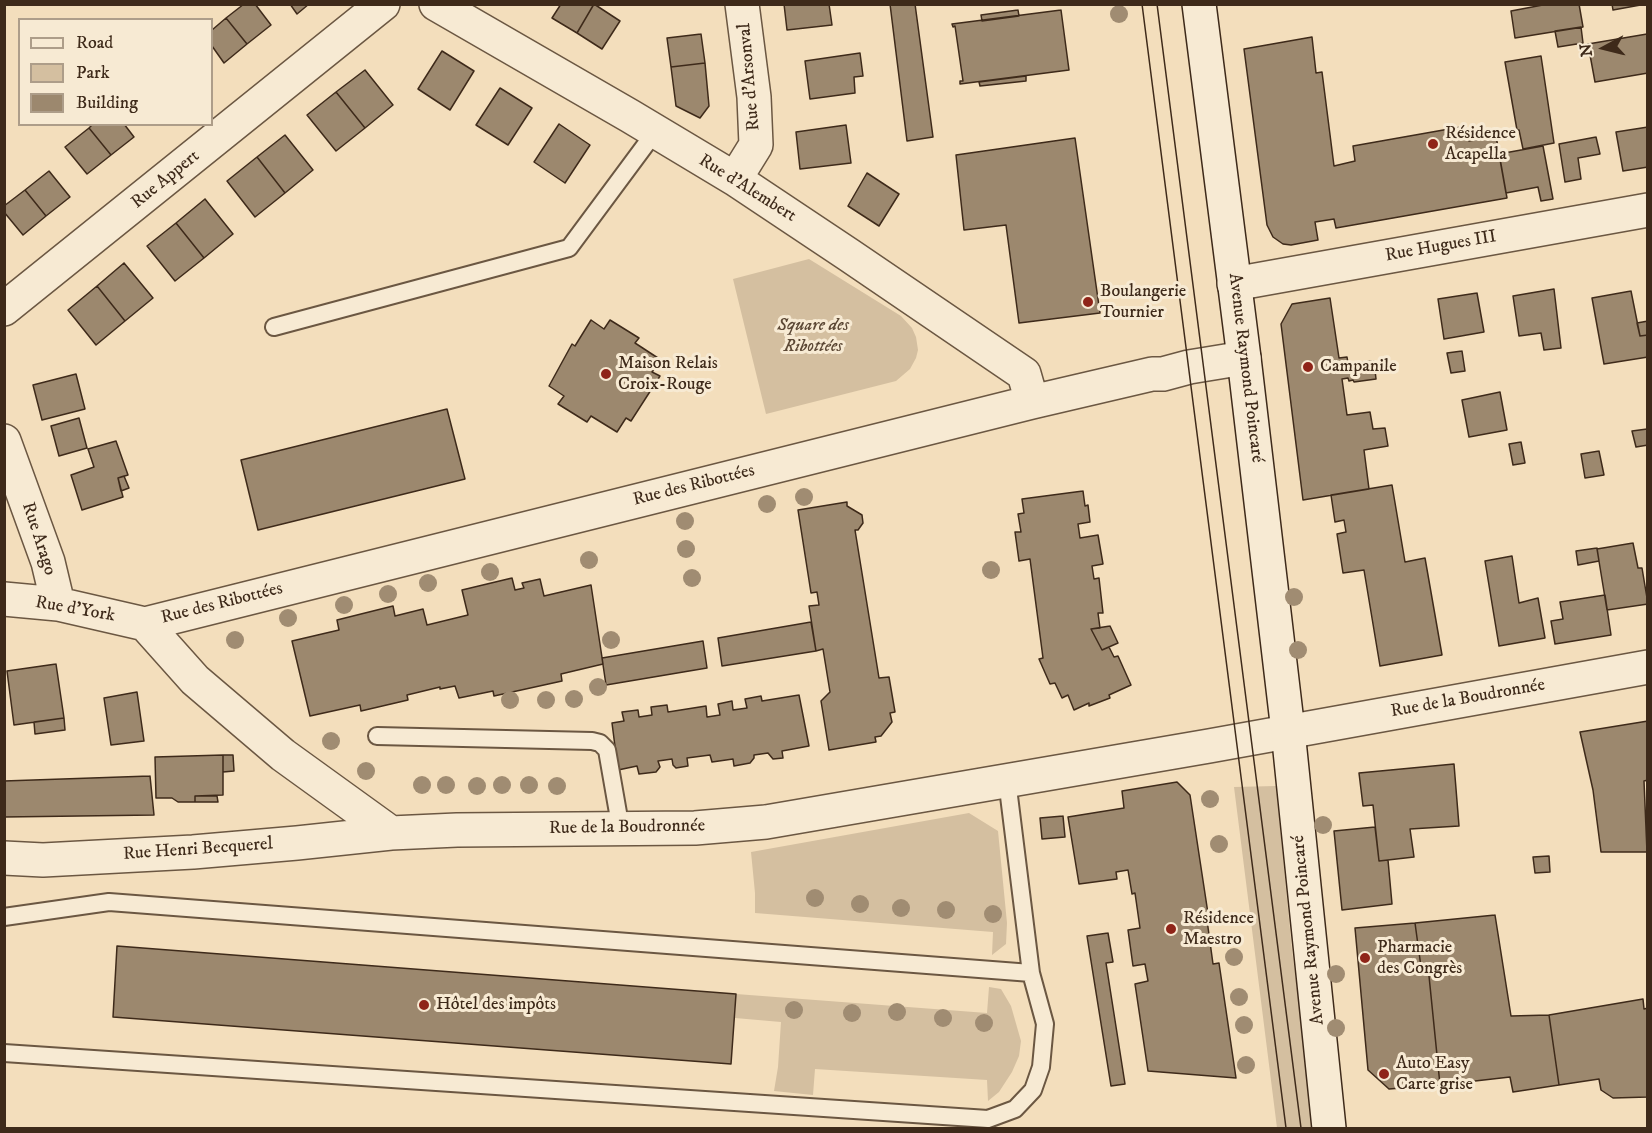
<!DOCTYPE html>
<meta charset="utf-8">
<style>
body{margin:0}
#map{position:relative;width:1652px;height:1133px;overflow:hidden;background:#f3debc;font-family:"IM FELL DW Pica",serif}
canvas{display:block}
.frame{position:absolute;inset:0;border:6px solid #3e2a1a;pointer-events:none}
.legend{position:absolute;left:18px;top:18px;width:195px;height:108px;box-sizing:border-box;background:#f7ead3;border:2px solid #ad9d89;margin:0;padding:8px 10px;list-style:none;font-size:18px;color:#3e2a1a}
.legend li{display:flex;align-items:center;gap:12px;height:30px}
.legend b{width:30px;border:2px solid #ad9d89}
.north{position:absolute;left:1574px;top:18px;width:60px;height:60px;-webkit-text-stroke:4px #f7ead3;paint-order:stroke;rotate:263deg;font-size:16px;font-weight:700;line-height:24px;text-align:center;color:#3e2a1a}
.north::after{content:'';display:block;margin:auto;width:21px;height:27px;background:#3e2a1a;clip-path:polygon(50% 0,100% 100%,50% 72%,0 100%)}
</style>
<div id="map">
<canvas width="1652" height="1133"></canvas>
<div class="frame"></div>
<ul class="legend">
<li><b style="height:8px;background:#f7ead3"></b>Road</li>
<li><b style="height:16px;background:#d4bfa0"></b>Park</li>
<li><b style="height:16px;background:#9c886e"></b>Building</li>
</ul>
<div class="north">N</div>
</div>
<script>
const ctx = document.querySelector('canvas').getContext('2d');
ctx.lineJoin = 'round';
function fill(path, color) {
  ctx.fillStyle = color;
  ctx.fill(path, 'evenodd');
}
function shape(rows) {
  const path = new Path2D();
  for (const r of rows) {
    path.moveTo(r[0], r[1]);
    for (let i = 2; i < r.length; i += 2) path.lineTo(r[i], r[i + 1]);
  }
  return path;
}
function strokePath(path, color, width, dash) {
  ctx.strokeStyle = color;
  ctx.lineWidth = width;
  ctx.lineCap = dash ? 'butt' : 'round';
  ctx.setLineDash(dash || []);
  ctx.stroke(path);
}
function drawText(font, color, halo, rows, align = 'center') {
  ctx.font = font + ' "IM FELL DW Pica",serif';
  ctx.lineWidth = 6;
  ctx.setLineDash([]);
  ctx.textBaseline = 'middle';
  ctx.strokeStyle = halo;
  ctx.fillStyle = color;
  for (const [text, x, y, turn = 0] of rows) {
    ctx.save();
    ctx.translate(x, y);
    ctx.rotate((+turn || 0) * Math.PI / 180);
    ctx.textAlign = isNaN(turn) ? turn : align;
    if (halo) ctx.strokeText(text, 0, 0);
    ctx.fillText(text, 0, 0);
    ctx.restore();
  }
}
const green = shape([
 [809,259,901,316,912,328,916,337,918,350,916,358,910,369,896,381,766,414,733,279],
 [1276,786,1292,950,1315,1128,1277,1128,1234,787],
 [969,813,998,831,1007,923,1006,944,992,955,993,932,755,913,755,893,751,852],
 [989,987,1001,989,1011,1006,1021,1041,1019,1056,1012,1072,999,1092,988,1101,987,1080,815,1069,813,1095,774,1091,778,1067,781,1022,735,1018,736,994,987,1013]
]);
const building = shape([
 [244,4,255,4,271,25,247,44,226,18,244,4],
 [290,4,309,4,297,14,290,4],
 [561,4,594,4,577,33,552,18,561,4],
 [594,4,620,21,602,49,577,33,594,4],
 [784,4,829,4,832,25,787,30,784,4],
 [890,4,915,4,933,137,907,141,890,4],
 [1548,4,1579,4,1583,27,1515,38,1511,11,1548,4],
 [1612,4,1646,4,1613,10,1612,4],
 [1018,10,1019,16,982,21,981,15,1018,10],
 [1061,10,1069,70,960,84,960,81,963,81,955,26,953,27,952,24,1061,10],
 [226,18,247,44,224,63,212,46,212,30,226,18],
 [1581,27,1583,43,1558,47,1555,31,1581,27],
 [701,34,705,63,671,67,667,38,701,34],
 [1647,34,1648,73,1595,82,1588,44,1647,34],
 [1312,37,1316,73,1322,72,1334,166,1355,161,1353,146,1466,126,1469,141,1496,136,1507,198,1336,228,1334,219,1315,222,1318,240,1291,245,1283,244,1273,237,1267,225,1244,49,1312,37],
 [442,51,474,71,450,110,418,89,442,51],
 [860,53,863,76,854,77,855,93,810,99,805,61,860,53],
 [1541,56,1554,143,1523,149,1519,130,1517,130,1505,62,1541,56],
 [705,63,709,106,700,118,676,106,671,67,705,63],
 [365,70,393,105,365,128,336,92,365,70],
 [1026,76,1026,81,980,86,979,82,1026,76],
 [500,88,532,108,508,145,476,125,500,88],
 [336,92,365,128,336,151,307,115,336,92],
 [93,124,124,124,134,137,111,155,89,128,93,124],
 [559,124,590,145,565,183,534,162,559,124],
 [846,125,851,163,800,169,796,132,846,125],
 [1648,127,1648,167,1623,171,1616,132,1648,127],
 [89,128,111,155,87,174,65,147,89,128],
 [285,135,313,170,285,193,257,157,285,135],
 [1596,137,1600,154,1578,158,1581,179,1565,182,1559,144,1596,137],
 [1075,138,1100,313,1019,323,1006,225,964,230,956,155,1075,138],
 [1543,146,1553,199,1541,201,1538,187,1506,193,1499,154,1543,146],
 [257,157,285,193,255,217,227,181,257,157],
 [49,171,70,197,46,216,25,190,49,171],
 [867,173,899,194,879,226,848,206,867,173],
 [25,190,46,216,23,235,4,212,4,206,25,190],
 [205,199,233,234,204,258,176,223,205,199],
 [176,223,204,258,175,281,147,246,176,223],
 [124,263,153,298,125,321,97,286,124,263],
 [97,286,125,321,96,345,68,310,97,286],
 [1554,289,1561,348,1544,350,1541,333,1519,336,1513,296,1554,289],
 [1631,291,1640,336,1648,335,1648,357,1604,364,1592,298,1631,291],
 [1477,293,1484,332,1444,339,1438,299,1477,293],
 [1330,298,1339,358,1347,357,1348,363,1374,361,1376,379,1354,382,1353,380,1349,381,1348,378,1342,379,1347,415,1370,412,1373,429,1385,428,1388,446,1364,450,1369,489,1303,500,1281,324,1292,304,1330,298],
 [591,320,604,329,610,320,639,338,635,343,661,360,652,372,660,376,631,421,626,418,617,432,591,416,587,422,558,404,564,396,549,386,572,344,575,346,591,320],
 [1648,321,1648,335,1640,336,1637,323,1648,321],
 [1462,351,1465,371,1451,373,1447,353,1462,351],
 [76,374,85,409,42,420,33,385,76,374],
 [1500,392,1507,430,1469,437,1462,400,1500,392],
 [447,409,465,479,258,530,241,460,447,409],
 [79,418,87,448,59,456,51,426,79,418],
 [1647,429,1648,445,1636,447,1632,431,1647,429],
 [116,441,128,475,118,478,123,497,82,510,71,475,94,467,88,449,116,441],
 [1521,442,1525,463,1513,465,1509,444,1521,442],
 [1599,451,1604,475,1585,478,1581,454,1599,451],
 [124,476,129,488,121,491,118,478,124,476],
 [1392,485,1405,562,1425,558,1442,655,1380,666,1364,570,1343,573,1337,534,1346,532,1344,520,1335,522,1331,495,1392,485],
 [1083,491,1085,506,1088,505,1090,522,1078,524,1080,538,1098,535,1103,564,1092,566,1094,579,1099,578,1103,613,1098,613,1100,628,1091,629,1102,650,1109,647,1114,657,1118,656,1131,685,1109,695,1110,698,1089,706,1089,703,1074,710,1068,695,1062,698,1055,683,1050,684,1039,659,1043,658,1030,559,1019,561,1015,532,1021,532,1018,514,1024,513,1022,499,1083,491],
 [847,502,847,506,862,515,863,523,858,530,855,530,879,678,889,677,895,712,890,713,892,722,881,736,875,737,876,742,829,750,821,701,830,692,823,649,816,651,809,606,819,605,817,592,811,593,798,510,847,502],
 [1633,543,1638,568,1642,568,1648,604,1607,610,1597,549,1633,543],
 [1597,548,1599,561,1578,565,1576,551,1597,548],
 [1512,556,1519,603,1538,598,1545,638,1499,646,1485,561,1512,556],
 [512,578,515,590,524,588,522,583,540,579,544,596,591,585,603,664,561,674,562,681,494,696,493,691,459,698,455,686,440,689,440,687,407,695,408,700,361,711,360,705,310,716,292,641,339,630,337,620,393,606,395,616,423,609,427,625,468,615,462,590,512,578],
 [1605,595,1611,635,1555,644,1551,621,1563,619,1560,602,1605,595],
 [811,622,816,651,722,666,718,638,811,622],
 [1110,626,1118,643,1102,650,1091,629,1110,626],
 [703,641,707,668,606,685,602,658,703,641],
 [56,664,64,718,14,725,7,671,56,664],
 [137,692,144,741,111,745,104,698,137,692],
 [799,695,809,746,782,751,783,758,773,759,768,753,754,755,754,758,750,763,734,766,733,759,712,762,710,755,687,758,688,766,676,768,673,765,672,759,658,761,660,767,656,772,639,774,637,766,618,770,612,723,624,721,622,712,638,710,639,717,652,715,651,707,667,705,668,712,706,706,707,717,720,715,718,704,732,701,733,710,747,708,745,699,761,696,762,701,799,695],
 [64,718,65,730,35,734,34,722,64,718],
 [1648,721,1648,780,1644,781,1647,852,1601,852,1593,790,1580,732,1648,721],
 [223,755,223,795,195,796,195,802,178,802,172,798,156,798,155,757,223,755],
 [223,755,233,755,234,771,223,772,223,755],
 [1454,764,1459,826,1410,829,1414,857,1379,861,1373,805,1363,806,1359,773,1454,764],
 [150,776,154,815,4,817,4,781,150,776],
 [1177,782,1190,795,1209,920,1207,920,1213,964,1219,963,1236,1078,1148,1071,1135,984,1148,981,1145,964,1133,966,1128,930,1140,928,1135,893,1132,894,1128,870,1116,872,1117,879,1079,884,1068,817,1124,808,1122,791,1177,782],
 [195,796,217,796,218,802,195,802,195,796],
 [1063,816,1065,837,1042,839,1040,818,1063,816],
 [1375,827,1379,861,1388,860,1392,904,1342,910,1334,831,1375,827],
 [1549,856,1550,872,1535,873,1533,857,1549,856],
 [1495,915,1511,1016,1549,1015,1559,1085,1513,1092,1510,1077,1440,1085,1428,966,1421,967,1415,923,1495,915],
 [1415,923,1421,967,1428,966,1440,1085,1389,1089,1368,1070,1355,928,1415,923],
 [1108,933,1113,962,1106,963,1125,1084,1111,1086,1087,936,1108,933],
 [117,946,736,994,731,1064,113,1017,117,946],
 [1643,999,1644,1009,1648,1008,1648,1097,1613,1098,1601,1090,1599,1079,1559,1085,1549,1015,1643,999]
]);
const lane = shape([
 [274,327,569,248,655,132],
 [377,736,592,741,600,743,607,750,621,830],
 [4,917,109,902,1031,973],
 [4,1053,988,1119,1015,1109,1033,1090,1041,1067,1045,1024,1031,973,1007,780]
]);
const street = shape([
 [436,4,630,116,735,179,849,255,1024,374,1032,402],
 [735,179,756,145,754,97,742,4],
 [1234,284,1648,210],
 [4,309,383,4],
 [4,441,48,562,58,604],
 [4,599,58,604,145,624,1032,402,1152,374,1163,374,1189,367,1244,358],
 [145,624,195,680,283,755,391,833,457,830,695,828,766,822,1209,746,1648,667],
 [4,858,43,860,193,852,297,843,391,833]
]);
const secondary = shape([
 [1199,4,1244,358,1288,731,1329,1128]
]);
const tram = shape([
 [1142,4,1286,1128],
 [1157,4,1301,1128]
]);
const trees = [
 [1119,14],
 [804,497],
 [767,504],
 [685,521],
 [686,549],
 [589,560],
 [991,570],
 [490,572],
 [692,578],
 [428,583],
 [388,594],
 [1294,597],
 [344,605],
 [288,618],
 [235,640],
 [611,640],
 [1298,650],
 [598,687],
 [574,699],
 [510,700],
 [546,700],
 [331,741],
 [366,771],
 [422,785],
 [446,785],
 [502,785],
 [529,785],
 [477,786],
 [557,786],
 [1210,799],
 [1323,825],
 [1219,844],
 [815,898],
 [860,904],
 [901,908],
 [946,910],
 [993,914],
 [1234,957],
 [1336,974],
 [1239,997],
 [794,1010],
 [897,1012],
 [852,1013],
 [943,1018],
 [984,1023],
 [1244,1025],
 [1336,1028],
 [1246,1065]
];
const markers = [
 [1433,144,6,"#8f2418"],
 [1088,302,6,"#8f2418"],
 [1308,367,6,"#8f2418"],
 [606,374,6,"#8f2418"],
 [1171,929,6,"#8f2418"],
 [1365,958,6,"#8f2418"],
 [424,1005,6,"#8f2418"],
 [1384,1074,6,"#8f2418"]
];
const streetNames = [
 ["Rue d'Arsonval",750,77,-95],
 ["Rue Appert",166,180,-39],
 ["Rue d'Alembert",747,189,32],
 ["Rue Hugues III",1441,247,-10],
 ["Avenue Raymond Poincaré",1245,368,83],
 ["Rue des Ribottées",694,486,-14],
 ["Rue Arago",38,539,72],
 ["Rue des Ribottées",222,604,-14],
 ["Rue d'York",75,610,10],
 ["Rue de la Boudronnée",1468,699,-10],
 ["Rue de la Boudronnée",627,828,-1],
 ["Rue Henri Becquerel",198,850,-4],
 ["Avenue Raymond Poincaré",1309,930,-96]
];
const poiNames = [
 ["Résidence",1445,134],
 ["Acapella",1445,155],
 ["Boulangerie",1100,292],
 ["Tournier",1100,313],
 ["Maison Relais",618,364],
 ["Croix-Rouge",618,385],
 ["Campanile",1320,367],
 ["Résidence",1183,919],
 ["Maestro",1183,940],
 ["Pharmacie",1377,948],
 ["des Congrès",1377,969],
 ["Hôtel des impôts",436,1005],
 ["Auto Easy",1396,1064],
 ["Carte grise",1396,1085]
];
const parkNames = [
 ["Square des",813,326],
 ["Ribottées",813,347]
];
fill(green, '#d4bfa0');
fill(building, '#9c886e');
strokePath(building, '#3e2a1a', 1.5);
strokePath(lane, '#6b5742', 20);
strokePath(street, '#6b5742', 36);
strokePath(secondary, '#3e2a1a', 36);
strokePath(lane, '#f7ead3', 16);
strokePath(street, '#f7ead3', 33);
strokePath(secondary, '#f7ead3', 33);
strokePath(tram, '#3e2a1a', 1.5);
ctx.fillStyle = '#a08c72';
for (const [x, y] of trees) {
  ctx.beginPath();
  ctx.arc(x, y, 9, 0, 2 * Math.PI);
  ctx.fill();
}
for (const [x, y, r, color] of markers) {
  const dot = new Path2D();
  dot.arc(x, y, r, 0, 2 * Math.PI);
  ctx.fillStyle = color;
  ctx.fill(dot);
  strokePath(dot, '#f7ead3', 2);
}
drawText('18px', '#3e2a1a', '#f7ead3', streetNames);
drawText('18px', '#3e2a1a', '#f7ead3', poiNames, 'left');
drawText('italic 18px', '#5c4835', '#f7ead3', parkNames);
</script>
